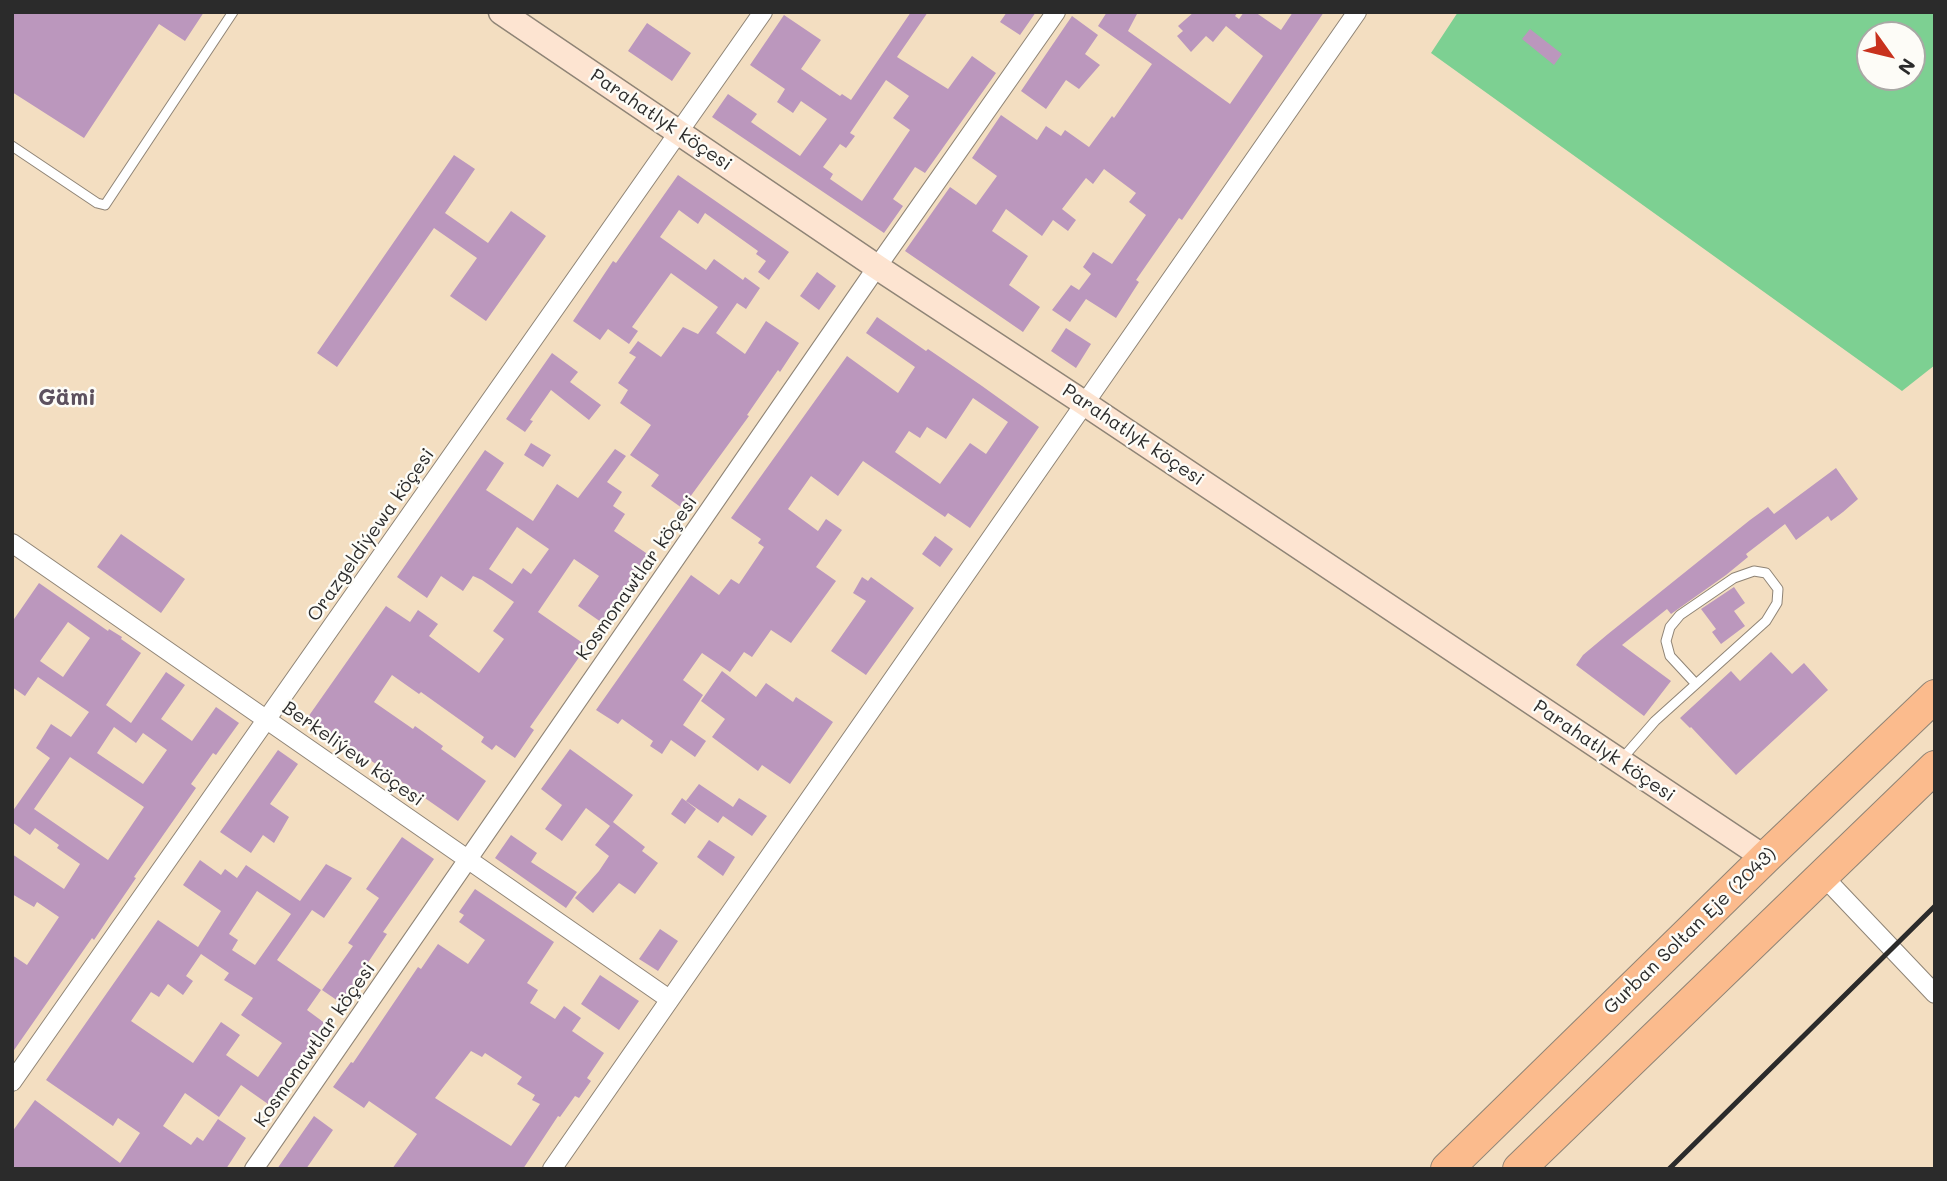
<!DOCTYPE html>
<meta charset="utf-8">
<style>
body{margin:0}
#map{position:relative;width:1947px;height:1181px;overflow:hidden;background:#f3dec1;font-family:Mali,sans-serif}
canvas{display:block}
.frame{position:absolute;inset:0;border:14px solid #2b2b2b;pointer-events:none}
.north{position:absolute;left:1856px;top:21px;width:70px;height:70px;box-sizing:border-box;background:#fdfcf7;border:2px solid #a9a8a5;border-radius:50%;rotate:124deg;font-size:19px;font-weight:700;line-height:28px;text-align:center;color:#2b2b2b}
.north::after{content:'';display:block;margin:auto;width:24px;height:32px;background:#c8321e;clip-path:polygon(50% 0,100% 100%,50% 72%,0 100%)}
</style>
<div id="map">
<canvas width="1947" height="1181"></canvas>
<div class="frame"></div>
<div class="north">N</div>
</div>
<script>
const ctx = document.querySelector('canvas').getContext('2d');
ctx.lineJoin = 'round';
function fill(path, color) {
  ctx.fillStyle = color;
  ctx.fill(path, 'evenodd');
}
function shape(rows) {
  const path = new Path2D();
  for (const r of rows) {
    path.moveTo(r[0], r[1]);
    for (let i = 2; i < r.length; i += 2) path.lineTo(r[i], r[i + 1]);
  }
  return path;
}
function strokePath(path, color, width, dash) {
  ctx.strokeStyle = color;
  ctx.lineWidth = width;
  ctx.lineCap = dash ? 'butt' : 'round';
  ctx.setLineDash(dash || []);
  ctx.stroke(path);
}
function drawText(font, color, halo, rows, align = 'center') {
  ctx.font = font + ' Mali,sans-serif';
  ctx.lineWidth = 5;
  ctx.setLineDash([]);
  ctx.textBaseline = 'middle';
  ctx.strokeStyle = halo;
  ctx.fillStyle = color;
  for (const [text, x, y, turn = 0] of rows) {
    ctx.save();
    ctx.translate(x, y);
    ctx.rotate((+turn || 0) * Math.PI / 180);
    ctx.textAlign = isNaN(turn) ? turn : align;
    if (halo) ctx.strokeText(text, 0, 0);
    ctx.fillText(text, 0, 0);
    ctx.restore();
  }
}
const green = shape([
 [1458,12,1935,12,1935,365,1902,391,1431,53],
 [1870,35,1912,35,1912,77,1870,77]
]);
const building = shape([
 [12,12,204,12,185,41,159,24,84,138,12,92],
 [911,12,928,12,897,57,948,89,972,56,996,73,925,173,915,167,893,199,903,206,884,233,712,117,728,94,757,114,751,122,800,156,827,119,801,101,793,113,777,102,785,89,750,65,784,15,821,40,801,69,840,96,842,94,851,100],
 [886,80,909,96,893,118,910,130,862,201,830,179,833,174,823,167,840,144,846,148,855,136,850,133],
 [1007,12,1036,12,1020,35,1000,22],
 [1107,12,1138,12,1128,31,1230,104,1263,56,1226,26,1213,42,1206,36,1191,52,1177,36,1183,31,1178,26,1194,12,1238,12,1235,16,1239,19,1244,12,1255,12,1281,30,1293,12,1324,12,1182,220,1179,218,1136,280,1139,282,1116,318,1086,299,1070,322,1052,310,1071,285,1079,290,1091,274,1083,267,1093,252,1112,264,1146,215,1129,202,1136,193,1104,169,1093,184,1086,178,1062,209,1076,220,1068,231,1053,220,1042,236,1006,209,992,231,1028,256,1009,285,1040,307,1023,332,905,251,950,187,976,205,997,176,972,158,1001,115,1037,140,1046,126,1061,136,1065,130,1089,147,1112,116,1114,118,1152,64,1098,26],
 [1072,16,1098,35,1085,54,1100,65,1079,89,1066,80,1046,109,1021,91],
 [647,23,691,53,672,81,628,51],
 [1530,29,1562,54,1554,65,1522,39],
 [454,155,475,169,445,213,488,243,511,211,546,236,486,321,450,296,477,258,434,228,337,367,317,353],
 [678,175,789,252,769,280,758,272,766,261,756,254,758,251,705,213,698,224,679,210,660,237,706,270,714,259,743,280,745,277,760,288,746,309,737,303,716,333,745,354,766,321,799,343,780,372,778,370,747,415,749,416,682,508,651,486,659,475,630,455,651,425,620,403,628,390,618,383,636,357,629,353,638,341,661,357,683,327,698,334,718,307,671,273,632,327,638,331,629,344,608,329,600,340,573,321,613,261,616,263],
 [817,272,836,286,819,310,800,296],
 [877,317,926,351,928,349,982,386,1039,427,970,528,948,513,945,517,863,461,838,496,811,476,788,509,818,531,826,519,842,530,816,567,836,581,791,643,771,630,752,657,744,652,730,672,702,653,683,680,703,695,683,725,706,741,695,757,671,740,662,754,650,746,653,741,622,719,618,724,596,710,691,575,719,595,731,579,739,584,764,547,758,543,761,539,731,518,847,356,898,393,915,367,866,333],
 [973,398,1008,422,986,454,970,443,940,484,895,452,909,431,920,438,927,427,946,439],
 [1066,328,1091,344,1076,368,1051,351],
 [552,353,578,372,570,382,601,405,589,420,551,390,530,420,533,421,525,432,506,419],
 [531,443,551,455,543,467,524,455],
 [615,449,626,456,607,482,622,492,613,506,625,514,614,531,649,555,601,622,578,606,599,576,574,559,538,612,587,646,530,727,534,730,515,758,496,745,492,750,481,742,484,737,421,692,419,694,392,675,374,702,413,729,415,726,443,746,441,749,486,781,458,821,308,717,386,606,410,622,418,610,438,624,429,636,479,673,504,639,493,631,514,602,482,580,473,576,463,591,441,576,427,598,397,577,485,450,504,463,486,490,533,521,557,484,578,498],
 [517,527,549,549,531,574,523,568,512,584,489,569],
 [1836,468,1858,499,1843,512,1831,521,1828,516,1796,540,1785,524,1746,554,1748,557,1726,575,1671,614,1667,609,1622,645,1671,681,1644,716,1576,665,1583,655,1608,634,1750,520,1768,507,1774,514],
 [121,534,185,579,161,613,97,567],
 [935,536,953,549,940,567,922,554],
 [862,577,868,581,871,577,914,608,866,675,831,651,866,601,853,593],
 [39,583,108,631,109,629,122,637,121,639,141,653,106,705,131,723,166,672,185,685,161,719,192,741,216,707,239,723,216,755,213,753,191,784,196,788,134,877,136,878,110,916,94,940,92,938,12,1053,12,955,27,965,59,917,37,902,34,907,12,894,12,854,64,889,80,864,57,848,59,845,35,828,30,835,12,822,12,812,50,758,36,748,51,724,71,737,89,712,38,677,25,696,12,687,12,622],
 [68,622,90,638,63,677,40,661],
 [114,727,136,743,143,733,167,750,143,784,97,753],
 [70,757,144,807,108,860,34,809],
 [1734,587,1745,603,1734,611,1745,626,1721,644,1712,632,1716,629,1701,609],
 [1771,652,1792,674,1804,663,1828,690,1736,775,1691,727,1690,728,1680,718,1731,671,1740,681],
 [722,671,756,697,766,683,793,702,796,697,833,722,790,784,762,765,758,771,712,737,725,719,701,701],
 [570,749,633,795,613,822,645,847,642,851,658,863,635,894,619,883,593,913,575,898,599,871,609,856,595,845,610,826,586,808,562,841,545,829,562,805,541,789],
 [278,750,298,764,270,804,289,817,274,843,263,835,251,853,220,832],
 [699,784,733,807,739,798,767,816,752,836,723,816,718,823,686,801],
 [682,798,696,809,685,824,671,814],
 [511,835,537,853,531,862,577,892,566,908,495,858],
 [402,837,434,859,383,932,387,934,341,1003,322,990,353,946,348,943,379,898,366,889],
 [709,840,735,857,723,876,697,857],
 [200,860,221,875,225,869,237,878,246,865,300,901,326,864,352,878,324,918,312,910,277,960,321,990,307,1010,326,1024,268,1104,241,1085,219,1117,185,1093,163,1126,191,1145,197,1137,203,1141,218,1119,246,1138,226,1169,17,1169,12,1165,12,1132,35,1100,120,1163,140,1133,118,1118,113,1126,46,1080,158,920,198,947,221,911,183,885],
 [257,891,291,914,255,965,232,950,238,940,229,934],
 [201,954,229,973,224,980,253,998,241,1015,282,1043,258,1077,226,1055,240,1035,221,1022,193,1063,131,1021,151,992,159,997,168,984,183,995,193,981,186,976],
 [475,889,554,942,527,983,538,990,530,1003,555,1019,564,1006,581,1018,572,1031,604,1053,587,1078,591,1081,579,1098,575,1096,560,1117,558,1116,523,1169,392,1169,417,1134,369,1101,364,1108,333,1087,351,1062,353,1063,418,967,421,969,438,944,468,964,485,940,459,922,464,915,459,912],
 [471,1051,482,1057,485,1053,522,1077,517,1084,535,1095,532,1100,540,1104,511,1146,435,1098],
 [660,929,678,941,658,971,639,959],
 [600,975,639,1001,619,1030,581,1004],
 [314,1116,333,1130,306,1169,277,1169]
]);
const lane = shape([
 [12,146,97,203,105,205,233,12],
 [1621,760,1655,721,1766,621,1777,603,1778,589,1766,573,1754,571,1734,578,1680,615,1670,627,1666,641,1670,656,1695,683]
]);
const street = shape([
 [12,543,669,999],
 [1823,876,1935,994],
 [12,1082,763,12],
 [254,1169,877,267,1056,12],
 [552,1169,1357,12]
]);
const secondary = shape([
 [501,12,877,267,1084,403,1765,858]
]);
const highway = shape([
 [1447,1169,1765,858,1935,696],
 [1519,1169,1935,767]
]);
const rail = shape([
 [1669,1169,1935,906]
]);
const streetNames = [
 ["Parahatlyk köçesi",661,120,34],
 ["Parahatlyk köçesi",1133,435,34],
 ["Orazgeldiýewa köçesi",371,535,-55],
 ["Kosmonawtlar köçesi",637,578,-55],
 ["Parahatlyk köçesi",1604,751,34],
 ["Berkeliýew köçesi",353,754,35],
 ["Gurban Soltan Eje (2043)",1690,931,-44],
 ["Kosmonawtlar köçesi",315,1045,-55]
];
const quarterNames = [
 ["Gämi",67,398]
];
fill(green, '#7dd092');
fill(building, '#bb97bd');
strokePath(lane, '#8f8476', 11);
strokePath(street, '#8f8476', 20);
strokePath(secondary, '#8f8476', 27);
strokePath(highway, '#8f8476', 34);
strokePath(lane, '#fff', 9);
strokePath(street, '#fff', 18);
strokePath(secondary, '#fde4d1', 24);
strokePath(highway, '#fbbb8d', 32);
strokePath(rail, '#2b2b2b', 5);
drawText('19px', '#2b2b2b', '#fdfcf7', streetNames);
drawText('bold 23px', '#5d515e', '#fdfcf7', quarterNames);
</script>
